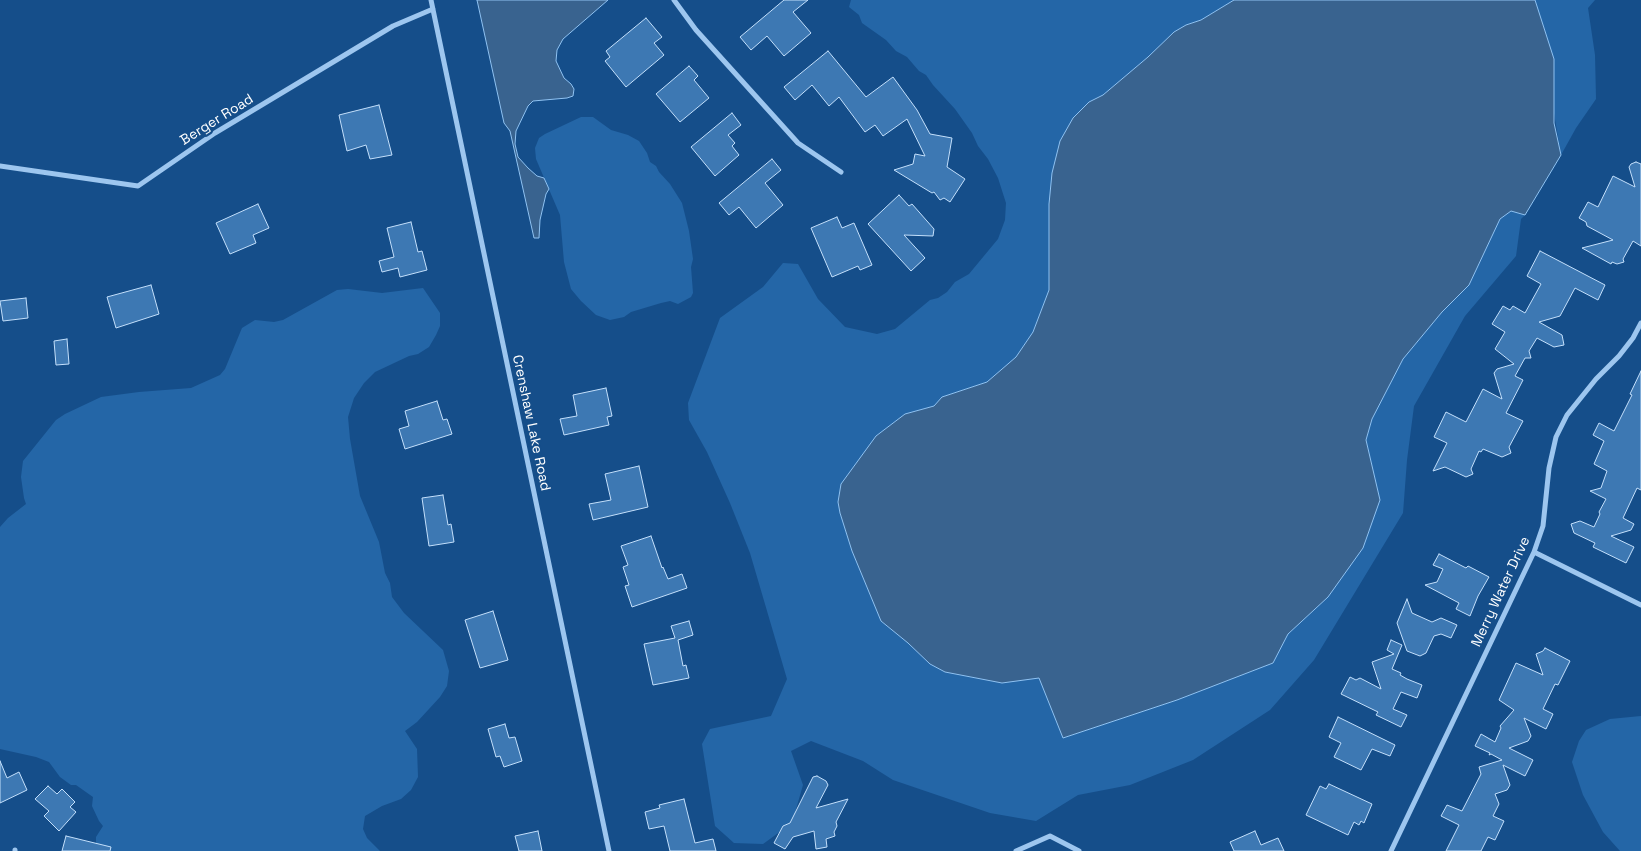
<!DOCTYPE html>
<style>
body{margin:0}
canvas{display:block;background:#154e8a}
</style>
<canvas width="1641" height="851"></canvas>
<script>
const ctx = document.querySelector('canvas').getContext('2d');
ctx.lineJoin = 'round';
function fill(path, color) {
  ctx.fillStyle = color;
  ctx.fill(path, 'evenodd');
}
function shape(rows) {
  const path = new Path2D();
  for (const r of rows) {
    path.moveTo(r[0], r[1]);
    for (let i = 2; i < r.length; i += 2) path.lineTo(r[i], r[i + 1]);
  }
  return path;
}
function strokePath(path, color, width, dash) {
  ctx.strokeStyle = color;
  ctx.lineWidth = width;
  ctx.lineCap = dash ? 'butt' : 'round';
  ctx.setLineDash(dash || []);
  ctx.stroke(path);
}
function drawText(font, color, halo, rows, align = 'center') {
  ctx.font = font + ' "Space Grotesk",sans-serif';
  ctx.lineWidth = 4.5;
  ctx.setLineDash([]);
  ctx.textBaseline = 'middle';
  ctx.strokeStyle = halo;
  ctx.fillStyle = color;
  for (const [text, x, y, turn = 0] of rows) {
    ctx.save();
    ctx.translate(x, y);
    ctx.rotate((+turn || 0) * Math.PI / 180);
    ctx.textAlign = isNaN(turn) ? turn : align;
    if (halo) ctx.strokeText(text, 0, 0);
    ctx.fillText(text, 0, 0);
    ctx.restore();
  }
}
const green = shape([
 [851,0,1234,0,1201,20,1186,25,1174,32,1148,57,1103,95,1089,102,1049,204,1049,290,1033,332,1016,357,987,382,942,397,935,406,905,414,876,436,841,484,838,502,840,513,852,551,881,621,908,643,930,664,945,672,1002,683,1039,677,1063,738,1177,700,1273,663,1288,634,1328,597,1380,500,1366,440,1372,419,1403,359,1442,312,1500,219,1511,211,1525,215,1521,219,1516,256,1465,316,1414,406,1407,460,1403,513,1314,660,1270,710,1193,760,1130,785,1078,795,1036,821,990,813,893,780,863,761,811,741,791,751,803,785,792,823,763,844,734,843,715,826,702,744,710,729,771,716,787,679,750,553,730,503,707,452,689,420,688,403,720,318,763,287,783,263,798,264,818,299,845,327,877,334,895,329,930,300,938,298,947,292,955,282,969,274,998,239,1005,220,1006,203,998,178,988,159,978,146,972,133,955,109,933,85,926,75,919,71,907,57,896,51,886,40,862,23,859,15,849,7],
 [1535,0,1595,0,1588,8,1595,55,1596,99,1576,128,1561,155],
 [581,117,593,117,611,130,628,135,639,141,647,153,650,162,656,166,659,172,670,184,682,203,689,231,693,259,691,267,693,293,691,297,678,304,670,301,661,303,631,312,624,317,610,320,596,315,581,301,571,289,564,262,560,215,536,159,535,148,539,138,545,134],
 [423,288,440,313,440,326,436,335,429,347,418,354,409,356,375,372,364,383,354,398,348,417,350,439,360,496,379,542,385,573,390,583,392,597,404,613,443,650,449,671,447,686,440,697,417,722,405,731,417,749,418,777,411,790,401,799,382,806,365,816,363,829,367,838,380,851,99,851,96,847,96,837,103,826,99,821,92,806,93,797,76,785,71,785,60,777,49,762,36,757,0,749,0,527,8,518,26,504,24,498,21,477,23,461,56,420,65,414,101,397,139,392,191,388,220,375,225,369,242,328,255,320,274,322,283,320,337,290,348,289,382,293],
 [1641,716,1641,851,1620,851,1603,832,1583,795,1572,762,1579,741,1586,730,1610,719]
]);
const water = shape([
 [477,0,608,0,563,39,557,50,556,61,564,78,571,84,574,89,573,96,567,98,533,101,528,106,516,131,515,144,518,157,528,168,537,176,544,178,549,189,546,194,540,220,539,238,534,238,510,131,504,123,477,0],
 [1234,0,1535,0,1554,59,1554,123,1561,155,1525,215,1511,211,1500,219,1469,285,1442,312,1403,359,1372,419,1366,440,1380,500,1363,548,1328,597,1288,634,1273,663,1177,700,1063,738,1039,678,1002,683,945,672,930,664,908,643,881,621,852,551,840,513,838,502,841,484,876,436,905,414,934,406,942,397,987,382,1016,357,1033,332,1049,290,1049,204,1052,173,1060,141,1073,118,1089,102,1103,95,1148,57,1174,32,1186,25,1201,20,1234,0]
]);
const building = shape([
 [784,0,808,0,793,12,811,33,784,56,767,36,751,50,740,37,784,0],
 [646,18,662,37,654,43,664,55,626,87,605,61,610,57,606,51,646,18],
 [828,51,866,97,893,77,917,110,930,134,952,138,947,167,965,179,950,202,944,198,940,200,934,192,932,193,894,170,913,164,915,154,925,156,907,119,883,136,875,125,865,132,839,97,829,106,812,85,795,100,784,87,828,51],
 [689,66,698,76,694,80,709,98,680,122,656,94,689,66],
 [379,105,392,155,370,159,366,145,347,151,339,115,379,105],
 [732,113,741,125,728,135,735,143,732,146,739,155,715,176,691,147,732,113],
 [772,159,781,170,765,183,783,205,756,228,739,207,729,215,719,203,772,159],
 [1636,162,1641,164,1641,246,1633,241,1623,259,1624,262,1617,264,1612,262,1611,264,1582,248,1613,240,1587,226,1586,222,1579,218,1588,202,1598,207,1613,176,1635,187,1629,167,1631,164,1636,162],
 [899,195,909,206,912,204,934,229,933,236,904,235,925,258,911,271,868,224,899,195],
 [258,204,269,228,253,235,256,243,230,254,216,223,258,204],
 [837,217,842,228,854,223,872,265,860,270,858,266,832,277,811,228,837,217],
 [411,222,418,252,422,251,427,270,400,277,398,268,382,272,379,261,394,257,387,228,411,222],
 [1540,251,1605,285,1598,300,1575,288,1560,316,1539,322,1562,335,1564,345,1554,347,1537,338,1529,351,1531,358,1525,358,1515,376,1523,380,1506,413,1523,421,1509,447,1511,453,1502,457,1483,449,1481,452,1479,451,1471,469,1473,474,1466,477,1445,467,1433,471,1447,443,1434,437,1446,412,1466,422,1483,389,1502,399,1494,373,1497,369,1514,364,1495,349,1505,332,1492,324,1503,306,1510,310,1513,306,1525,313,1541,284,1527,276,1540,251],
 [151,285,159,314,116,328,107,297,151,285],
 [26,298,28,318,3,321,0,301,26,298],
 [67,339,69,364,56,365,54,341,67,339],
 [1641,371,1641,490,1637,488,1623,518,1634,524,1631,530,1611,536,1634,547,1626,563,1593,547,1595,543,1574,533,1571,524,1580,521,1594,527,1600,514,1599,512,1606,499,1590,491,1601,488,1607,471,1594,464,1604,441,1593,435,1599,423,1614,431,1632,395,1630,394,1641,371],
 [606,388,612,416,607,417,609,425,564,435,560,419,577,416,573,395,606,388],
 [437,401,443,420,447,419,452,434,405,449,399,429,409,426,405,411,437,401],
 [639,466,648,507,593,520,589,504,611,500,605,474,639,466],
 [443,495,448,525,451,524,454,542,429,546,422,498,443,495],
 [651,536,662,568,663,567,668,579,682,574,687,588,632,607,625,586,629,585,623,567,628,565,621,546,651,536],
 [1439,554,1466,568,1468,566,1489,577,1478,596,1470,616,1456,609,1459,603,1425,585,1437,582,1443,569,1433,565,1439,554],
 [1407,599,1412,613,1432,622,1441,618,1457,625,1451,638,1441,634,1434,636,1426,653,1420,656,1407,651,1397,623,1407,599],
 [493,611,508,660,480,668,465,620,493,611],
 [689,621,693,635,678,640,683,666,686,665,689,678,653,685,644,644,675,638,671,626,689,621],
 [1391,640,1402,645,1392,669,1401,673,1400,675,1407,679,1422,685,1417,698,1401,692,1393,709,1407,715,1401,727,1376,715,1378,712,1341,694,1350,677,1356,680,1360,678,1381,689,1372,662,1394,654,1387,650,1391,640],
 [1545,648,1570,661,1558,685,1555,684,1543,709,1553,714,1546,729,1524,718,1531,736,1528,741,1509,748,1533,760,1525,776,1503,765,1510,785,1507,790,1495,794,1499,804,1493,816,1504,821,1495,840,1488,837,1481,851,1446,851,1459,825,1441,816,1447,805,1462,811,1481,774,1479,767,1502,760,1491,754,1489,755,1490,753,1475,746,1481,734,1495,742,1501,728,1500,726,1514,710,1499,700,1516,663,1543,675,1536,654,1543,651,1545,648],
 [1338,717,1395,745,1390,756,1372,749,1361,770,1334,757,1341,743,1329,737,1338,717],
 [505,724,509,738,515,737,522,761,504,767,500,756,496,757,488,729,505,724],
 [0,761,7,778,19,772,27,790,0,803,0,761],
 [817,776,826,781,828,785,816,808,848,799,836,822,837,826,834,832,835,836,826,839,827,847,816,849,814,831,793,837,785,849,774,843,783,826,790,823,813,777,817,776],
 [1329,784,1372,804,1364,823,1361,821,1359,825,1354,822,1348,835,1306,815,1320,786,1326,789,1329,784],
 [48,786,57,794,62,789,75,802,70,807,76,812,59,831,44,816,49,811,35,799,48,786],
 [684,799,695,843,713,839,716,851,670,851,664,826,649,829,645,812,660,808,659,805,684,799],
 [538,831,542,851,519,851,515,836,538,831],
 [1255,831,1261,845,1278,838,1284,851,1234,851,1230,842,1255,831],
 [66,836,111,847,110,851,62,851,66,836]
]);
const street = shape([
 [431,0,609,851],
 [674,0,696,30,798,143,841,172],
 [0,166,138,186,215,133,393,26,433,9],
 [1534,552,1641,605],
 [15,851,15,850],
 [1016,851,1050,836,1079,851],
 [1391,851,1534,552,1543,526,1549,468,1556,437,1567,415,1596,379,1619,356,1633,338,1641,323]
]);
const streetNames = [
 ["Berger Road",217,120,-32],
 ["Crenshaw Lake Road",531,423,78],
 ["Merry Water Drive",1501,592,-65]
];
fill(green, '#2466a7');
fill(water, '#39638f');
strokePath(water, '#8fc2f2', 1);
fill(building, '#3d78b3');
strokePath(building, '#c3dffb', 1);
strokePath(street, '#9dc6ef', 5);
drawText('14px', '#fff', '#154e8a', streetNames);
</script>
